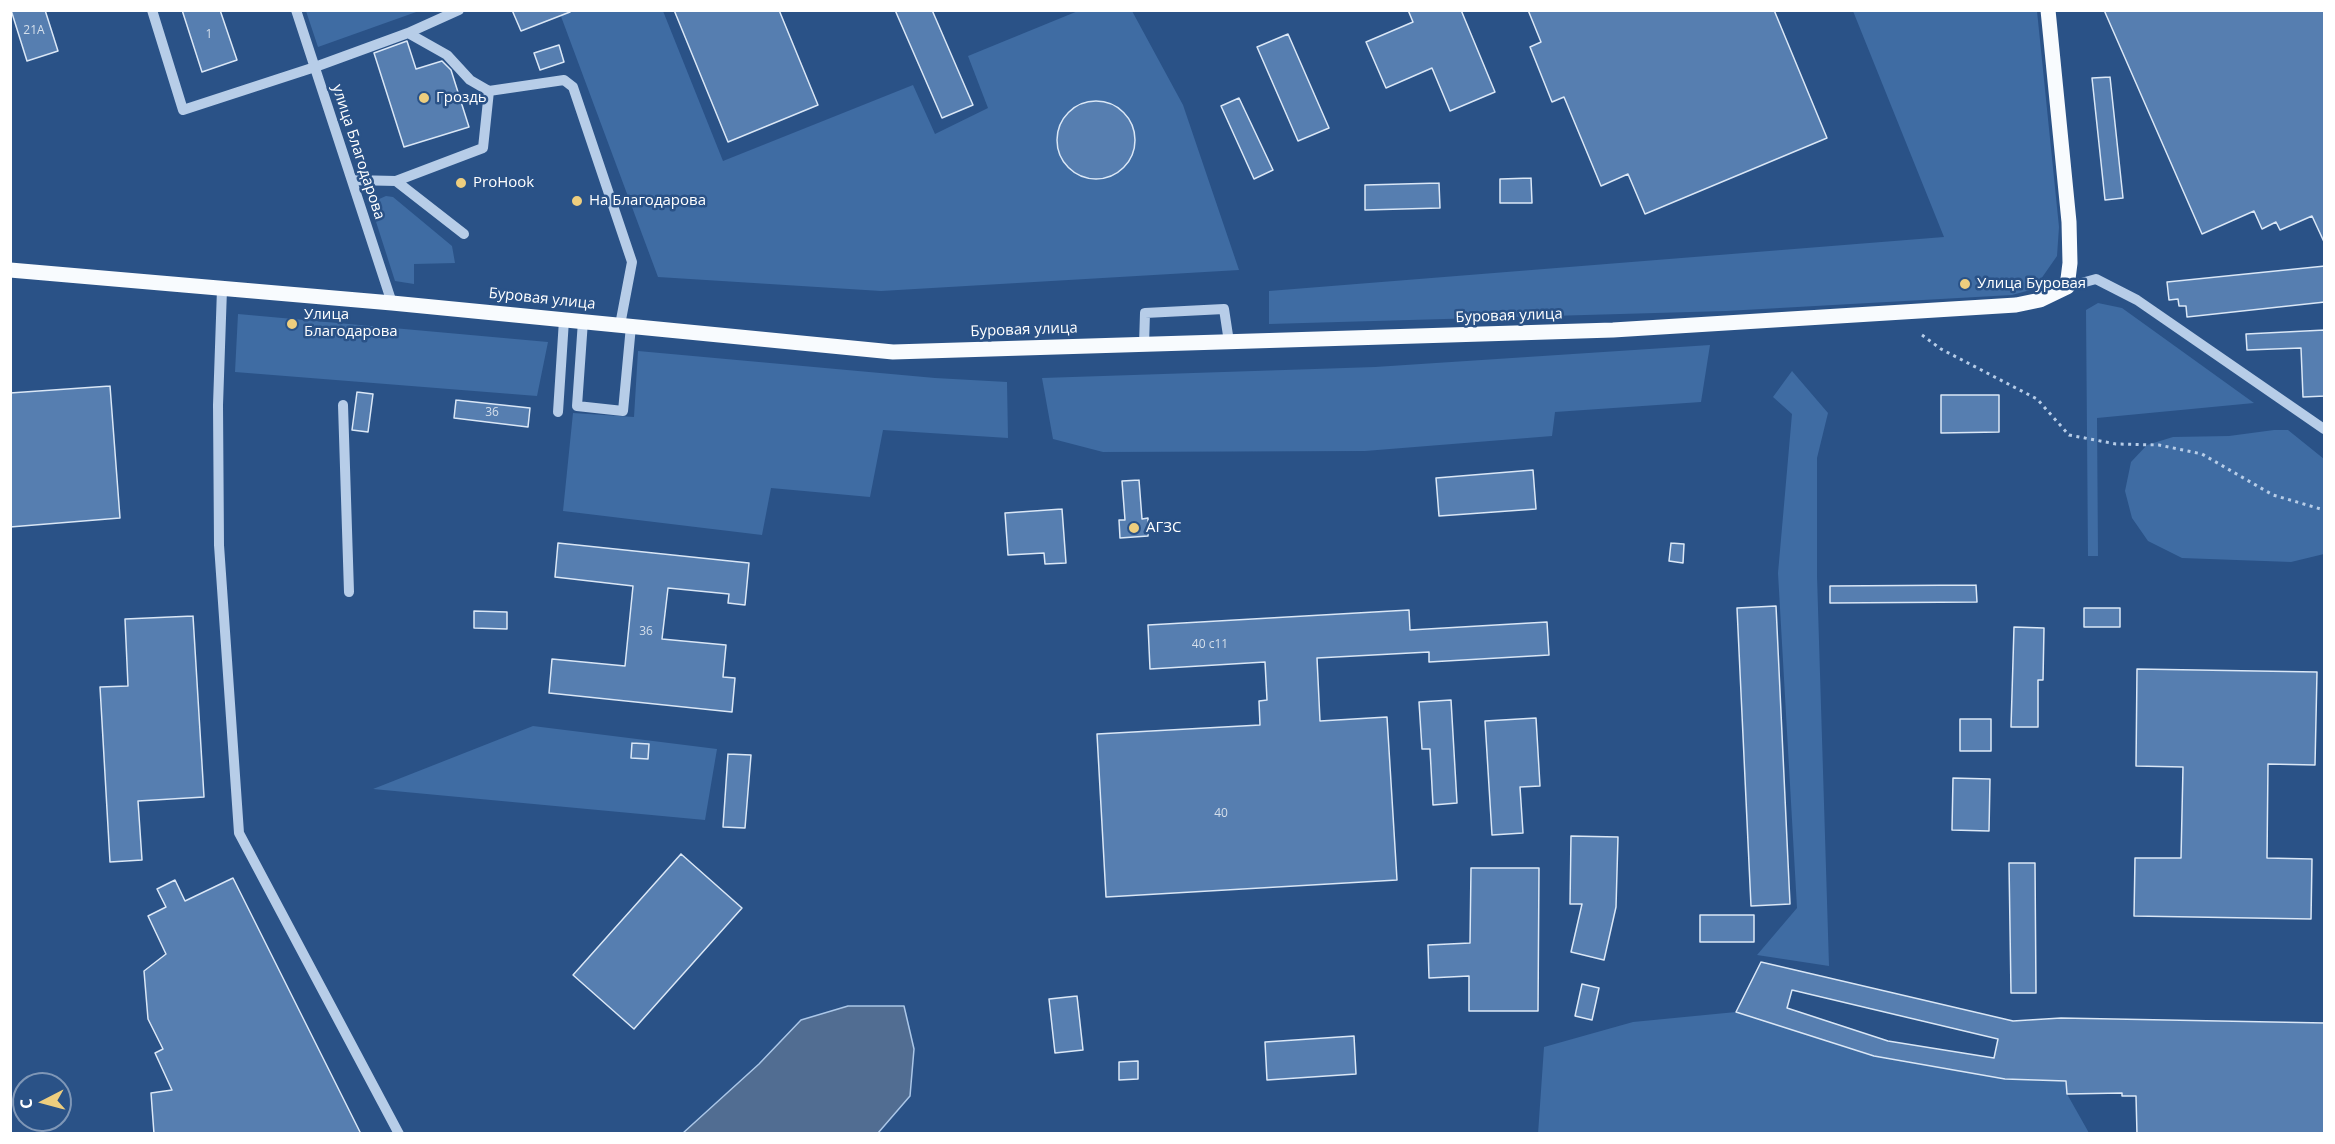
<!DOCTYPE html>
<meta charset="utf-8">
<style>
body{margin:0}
#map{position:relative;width:2335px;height:1144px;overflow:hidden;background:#2a5287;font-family:"Open Sans",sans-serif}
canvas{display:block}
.frame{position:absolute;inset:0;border:12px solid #fff;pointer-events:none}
.north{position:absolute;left:12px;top:1072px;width:60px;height:60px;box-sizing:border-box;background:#2a5287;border:2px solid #7f97b7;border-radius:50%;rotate:264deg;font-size:16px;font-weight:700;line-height:24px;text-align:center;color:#fff}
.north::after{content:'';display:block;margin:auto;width:21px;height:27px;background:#eece7e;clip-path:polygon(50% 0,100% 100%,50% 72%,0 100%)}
</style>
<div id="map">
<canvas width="2335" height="1144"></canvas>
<div class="frame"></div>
<div class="north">С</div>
</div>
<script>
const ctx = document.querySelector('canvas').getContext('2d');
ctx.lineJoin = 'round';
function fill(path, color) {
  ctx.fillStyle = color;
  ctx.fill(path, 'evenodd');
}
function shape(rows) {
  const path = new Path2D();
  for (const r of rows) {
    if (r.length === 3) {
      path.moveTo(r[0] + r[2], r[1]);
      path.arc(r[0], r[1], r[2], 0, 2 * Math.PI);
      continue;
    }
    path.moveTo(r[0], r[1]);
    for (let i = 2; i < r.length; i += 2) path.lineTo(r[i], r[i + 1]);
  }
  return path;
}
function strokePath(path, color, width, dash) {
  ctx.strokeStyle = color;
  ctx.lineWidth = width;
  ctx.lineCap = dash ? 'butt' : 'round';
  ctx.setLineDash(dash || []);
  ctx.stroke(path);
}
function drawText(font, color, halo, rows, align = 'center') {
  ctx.font = font + ' "Open Sans",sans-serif';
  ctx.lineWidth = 5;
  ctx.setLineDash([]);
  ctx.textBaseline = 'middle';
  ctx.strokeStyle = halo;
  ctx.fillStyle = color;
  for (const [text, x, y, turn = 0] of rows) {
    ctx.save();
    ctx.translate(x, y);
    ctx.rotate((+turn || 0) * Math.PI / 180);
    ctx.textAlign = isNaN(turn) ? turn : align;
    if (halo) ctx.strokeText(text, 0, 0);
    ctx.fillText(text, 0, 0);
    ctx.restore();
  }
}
const green = shape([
 [306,11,306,10,419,11,318,47],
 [559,11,663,11,723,161,913,85,935,134,988,108,968,56,1078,11,1132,11,1183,105,1239,270,881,291,658,277],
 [1853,11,2037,11,2059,227,2057,256,2034,289,2012,295,1726,311,1269,324,1269,291,1944,237],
 [386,196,393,197,452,246,455,263,414,264,414,284,395,281,370,203],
 [2098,303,2122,308,2254,403,2097,418,2098,556,2088,556,2086,310],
 [238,314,548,342,537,396,235,372],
 [1710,345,1701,402,1555,412,1552,436,1365,451,1103,452,1053,439,1042,378,1375,367],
 [638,351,935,378,1007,382,1008,438,883,430,870,497,771,488,762,535,563,511,573,413,634,417],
 [1792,371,1828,413,1817,458,1817,576,1829,966,1757,955,1797,908,1778,573,1792,414,1773,397],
 [2274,430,2288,430,2324,459,2324,554,2291,562,2182,558,2148,541,2132,518,2125,491,2131,462,2147,445,2173,437,2229,436],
 [533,726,717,749,705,820,373,789],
 [1736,1012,1874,1056,2005,1079,2066,1081,2067,1094,2089,1133,1538,1134,1544,1047,1633,1022]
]);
const water = shape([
 [848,1006,904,1006,914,1049,910,1096,878,1133,683,1133,759,1064,801,1020,848,1006]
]);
const building = shape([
 [11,10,45,10,58,51,27,61,11,10],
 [182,10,220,10,237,60,202,72,182,10],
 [512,10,570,10,570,12,521,31,512,10],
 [674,10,779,10,818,105,728,142,674,10],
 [895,10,932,10,973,105,942,118,895,10],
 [1408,10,1461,10,1495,92,1450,111,1432,68,1386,88,1366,42,1413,22,1408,10],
 [1528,10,1774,10,1827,138,1645,214,1628,174,1601,186,1564,97,1552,102,1530,47,1541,42,1528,10],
 [2104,10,2325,10,2325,244,2312,216,2280,230,2276,222,2262,229,2254,211,2202,234,2104,10],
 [1288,34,1329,128,1298,141,1257,47,1288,34],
 [407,41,416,69,442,61,451,70,469,127,404,147,374,53,407,41],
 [559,45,564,62,540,70,534,53,559,45],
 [2110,77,2123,198,2105,200,2092,78,2110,77],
 [1239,98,1273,170,1254,179,1221,106,1239,98],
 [1096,140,39],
 [1531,178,1532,203,1500,203,1500,179,1531,178],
 [1439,183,1440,208,1365,210,1365,185,1439,183],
 [2325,266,2325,302,2187,317,2186,306,2179,306,2178,299,2169,300,2167,282,2325,266],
 [2325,330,2325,396,2303,397,2301,348,2247,350,2246,334,2325,330],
 [110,386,120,518,10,527,10,393,110,386],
 [357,392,373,394,368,432,352,430,357,392],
 [1941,395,1999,395,1999,432,1941,433,1941,395],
 [456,400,530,408,528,427,454,418,456,400],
 [1533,470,1536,509,1439,516,1436,478,1533,470],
 [1139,480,1142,519,1148,518,1148,536,1120,538,1119,520,1125,520,1122,481,1139,480],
 [1062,509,1066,563,1045,564,1044,553,1008,555,1005,513,1062,509],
 [558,543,749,563,745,605,728,603,729,594,668,588,662,639,726,645,723,677,735,678,732,712,549,693,552,659,625,666,633,586,555,577,558,543],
 [1671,543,1684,544,1683,563,1669,561,1671,543],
 [1976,585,1977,602,1830,603,1830,586,1976,585],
 [1776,606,1790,904,1751,906,1737,608,1776,606],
 [2084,608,2120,608,2120,627,2084,627,2084,608],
 [1409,610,1410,630,1547,622,1549,655,1429,662,1429,652,1317,658,1320,721,1387,717,1397,880,1106,897,1097,734,1260,725,1259,701,1267,700,1265,662,1150,669,1148,625,1409,610],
 [474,611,507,612,507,629,474,628,474,611],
 [193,616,204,797,138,801,142,860,110,862,100,687,128,686,125,619,193,616],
 [2014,627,2044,628,2043,680,2038,680,2038,727,2011,727,2014,627],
 [2137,669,2317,672,2315,765,2268,764,2267,858,2312,859,2311,919,2134,916,2135,858,2181,858,2183,767,2136,766,2137,669],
 [1451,700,1457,803,1433,805,1430,749,1422,749,1419,702,1451,700],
 [1536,718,1540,786,1520,787,1523,833,1492,835,1485,721,1536,718],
 [1960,719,1991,719,1991,751,1960,751,1960,719],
 [632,743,649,744,648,759,631,758,632,743],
 [728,754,751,755,745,828,723,827,728,754],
 [1953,778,1990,779,1989,831,1952,830,1953,778],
 [1571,836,1618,837,1616,907,1604,960,1571,952,1582,904,1570,904,1571,836],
 [681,854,742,908,634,1029,573,975,681,854],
 [2009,863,2035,863,2036,993,2011,993,2009,863],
 [1471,868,1539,868,1538,1011,1469,1011,1469,976,1429,978,1428,945,1470,943,1471,868],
 [233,878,361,1134,154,1134,151,1093,172,1090,155,1053,163,1049,148,1019,144,971,166,954,148,916,166,907,157,889,175,880,185,901,233,878],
 [1700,915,1754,915,1754,942,1700,942,1700,915],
 [1761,962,2013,1021,2061,1018,2325,1023,2325,1134,2137,1134,2136,1096,2122,1096,2122,1093,2067,1094,2066,1081,2005,1079,1874,1056,1736,1012,1761,962],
 [1792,990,1998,1039,1994,1058,1888,1041,1787,1008,1792,990],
 [1582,984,1599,988,1592,1020,1575,1016,1582,984],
 [1077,996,1083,1050,1055,1053,1049,999,1077,996],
 [1354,1036,1356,1074,1267,1080,1265,1042,1354,1036],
 [1138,1061,1138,1079,1119,1080,1119,1062,1138,1061]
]);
const path = shape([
 [1922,335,1941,349,2037,399,2069,435,2116,444,2159,445,2202,454,2273,495,2324,510]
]);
const minor = shape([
 [152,10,183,110,315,67,408,33,447,55,470,80,489,91,564,80,573,87,632,262,620,325],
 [296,10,392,303],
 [408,33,459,10],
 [352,180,396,181,464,234],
 [396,181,483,148,489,91],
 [2067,287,2096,279,2137,300,2324,429],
 [222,289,218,405,219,545,239,833,399,1134],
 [583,321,577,406,623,411,631,326],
 [1144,345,1145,313,1224,309,1229,342],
 [343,405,349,592],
 [558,412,564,320]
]);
const major = shape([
 [10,270,392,303,893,352,1613,330,2016,305,2040,300,2067,287,2070,263,2069,222,2048,10]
]);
const markers = [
 [424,98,6,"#eece7e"],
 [461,183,6,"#eece7e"],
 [577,201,6,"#eece7e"],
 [1965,284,6,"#eece7e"],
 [292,324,6,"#eece7e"],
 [1134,528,6,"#eece7e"]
];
const numberNames = [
 ["21А",34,31],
 ["1",209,35],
 ["36",492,413],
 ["36",646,632],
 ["40 с11",1210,645],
 ["40",1221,814]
];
const poiNames = [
 ["Гроздь",436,98],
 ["ProHook",473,183],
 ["На Благодарова",589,201],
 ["Улица Буровая",1977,284],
 ["Улица",304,315],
 ["Благодарова",304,332],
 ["АГЗС",1146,528]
];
const streetNames = [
 ["улица Благодарова",358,152,72],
 ["Буровая улица",542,299,6],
 ["Буровая улица",1509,316,-2],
 ["Буровая улица",1024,330,-2]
];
fill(green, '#3f6ca3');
fill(water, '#516d92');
strokePath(water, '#abc7e8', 1.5);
fill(building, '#567eb0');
strokePath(building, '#dae7f6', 1.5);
strokePath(path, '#b7cde8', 3, [3, 4.5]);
strokePath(minor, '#b7cde8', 10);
strokePath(major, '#f8fbfe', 15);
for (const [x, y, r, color] of markers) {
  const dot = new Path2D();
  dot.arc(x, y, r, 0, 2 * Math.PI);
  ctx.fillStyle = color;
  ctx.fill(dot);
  strokePath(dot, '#2a5287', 2);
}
drawText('12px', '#d5dfeb', null, numberNames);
drawText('15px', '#fff', '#2a5287', poiNames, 'left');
drawText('15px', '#fff', '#2a5287', streetNames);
</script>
